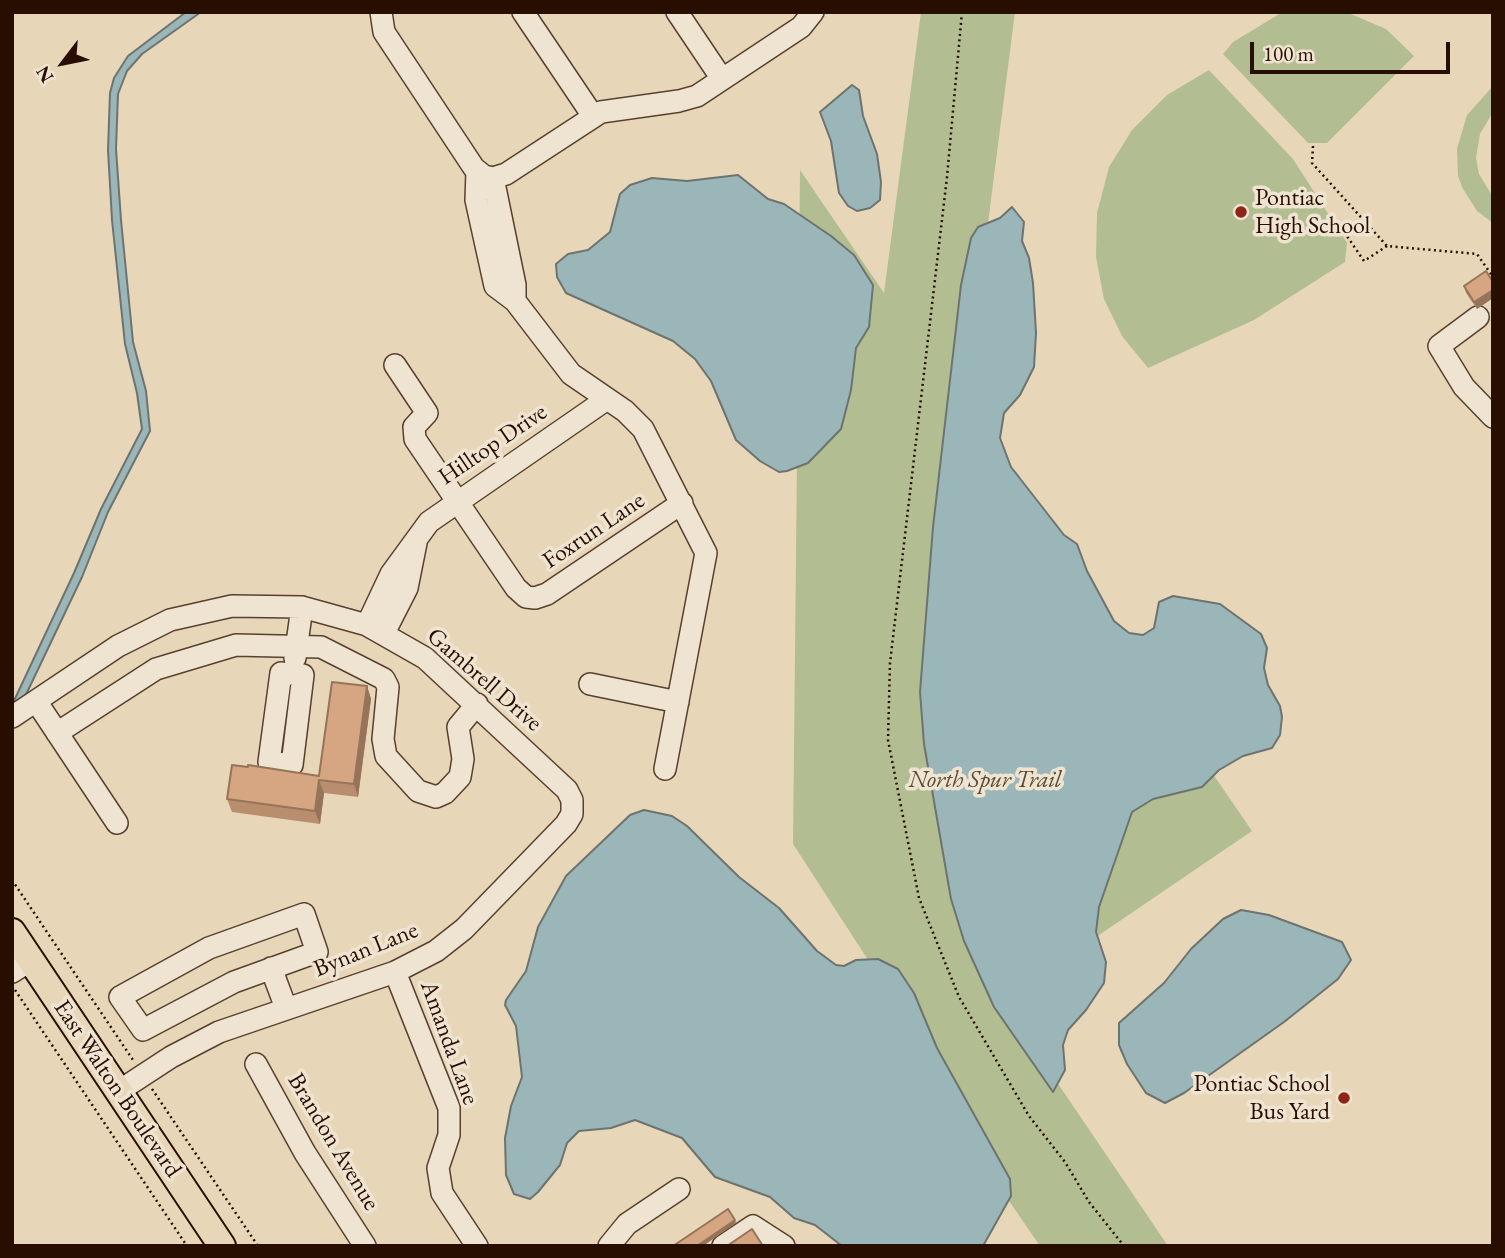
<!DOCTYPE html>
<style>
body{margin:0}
#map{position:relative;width:1505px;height:1258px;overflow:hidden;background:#e7d6b8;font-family:"EB Garamond",serif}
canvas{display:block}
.frame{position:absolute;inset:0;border:14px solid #280e01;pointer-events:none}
.north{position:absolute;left:28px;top:28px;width:70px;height:70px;-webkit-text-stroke:5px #efe4d1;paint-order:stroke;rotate:238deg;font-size:19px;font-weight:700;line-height:28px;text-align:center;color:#280e01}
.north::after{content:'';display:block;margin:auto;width:24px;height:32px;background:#280e01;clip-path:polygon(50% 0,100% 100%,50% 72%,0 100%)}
.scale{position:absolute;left:1250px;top:42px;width:200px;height:32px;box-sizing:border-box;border:4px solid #280e01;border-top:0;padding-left:9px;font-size:21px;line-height:24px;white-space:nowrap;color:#280e01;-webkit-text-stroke:5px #efe4d1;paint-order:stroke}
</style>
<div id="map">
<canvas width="1505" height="1258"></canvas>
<div class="frame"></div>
<div class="north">N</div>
<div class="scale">100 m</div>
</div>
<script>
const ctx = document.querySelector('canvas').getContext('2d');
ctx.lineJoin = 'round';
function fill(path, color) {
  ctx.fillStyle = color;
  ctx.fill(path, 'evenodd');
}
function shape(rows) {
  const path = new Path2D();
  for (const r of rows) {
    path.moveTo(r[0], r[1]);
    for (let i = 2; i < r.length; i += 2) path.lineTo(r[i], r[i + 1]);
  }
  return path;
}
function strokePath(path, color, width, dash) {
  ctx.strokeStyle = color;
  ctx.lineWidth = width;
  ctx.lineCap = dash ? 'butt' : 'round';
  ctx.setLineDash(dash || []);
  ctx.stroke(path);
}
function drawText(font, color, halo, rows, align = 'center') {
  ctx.font = font + ' "EB Garamond",serif';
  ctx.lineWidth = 7;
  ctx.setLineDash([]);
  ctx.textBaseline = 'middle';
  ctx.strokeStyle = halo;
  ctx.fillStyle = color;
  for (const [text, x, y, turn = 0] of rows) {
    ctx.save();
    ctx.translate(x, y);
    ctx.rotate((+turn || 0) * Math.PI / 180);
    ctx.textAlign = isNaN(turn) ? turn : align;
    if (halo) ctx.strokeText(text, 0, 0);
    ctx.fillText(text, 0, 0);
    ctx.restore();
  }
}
const green = shape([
 [921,12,1015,12,964,411,1252,831,1002,1001,1168,1246,1040,1246,913,1061,927,1051,793,844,800,170,884,293],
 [1346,12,1386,29,1414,56,1327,143,1308,143,1223,54,1233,42,1281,13],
 [1209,70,1293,159,1347,243,1345,262,1254,320,1148,368,1122,336,1104,299,1096,257,1097,213,1109,167,1132,130,1167,95],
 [1493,86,1493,112,1480,134,1476,158,1479,174,1493,197,1493,223,1477,211,1463,189,1458,176,1457,149,1467,115]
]);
const water = shape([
 [186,12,201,12,142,54,127,71,118,94,116,149,121,220,133,342,146,391,150,431,108,512,82,577,12,724,12,705,74,573,101,509,142,429,137,393,125,344,112,220,108,150,110,93,114,78,128,56,186,12],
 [852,85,859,90,863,116,877,154,881,182,880,200,870,208,857,211,848,206,839,193,831,141,820,112,852,85],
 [738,175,768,199,784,204,831,236,854,255,873,285,869,327,856,348,851,390,841,429,808,463,787,471,779,472,760,461,736,440,711,381,695,359,673,341,566,293,557,277,556,264,568,254,588,250,610,232,620,194,630,185,652,178,687,181,738,175],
 [1012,207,1024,222,1022,241,1029,258,1033,283,1036,333,1034,367,1020,395,1004,413,1000,438,1011,467,1064,535,1077,544,1087,571,1114,621,1129,633,1143,635,1154,628,1159,602,1173,596,1220,604,1261,634,1267,648,1264,668,1268,685,1280,706,1282,717,1280,735,1272,748,1243,756,1219,770,1202,787,1153,799,1132,812,1099,907,1096,932,1106,962,1104,983,1086,1010,1068,1030,1063,1045,1065,1070,1053,1092,994,1007,964,941,951,899,924,744,920,692,933,527,961,285,971,238,978,227,1000,218,1012,207],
 [644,810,672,816,687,826,739,877,779,908,817,951,836,965,844,966,856,960,878,959,898,969,914,993,937,1048,1010,1179,1011,1196,983,1246,842,1246,815,1225,794,1218,770,1197,715,1177,682,1138,635,1120,611,1128,579,1131,567,1143,560,1165,538,1192,530,1199,514,1194,506,1175,505,1138,511,1106,522,1077,516,1026,505,1005,506,1000,526,971,538,927,566,876,630,815,644,810],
 [1241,910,1269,915,1342,942,1351,960,1338,979,1284,1022,1184,1093,1165,1103,1146,1093,1127,1064,1119,1045,1119,1023,1164,983,1191,949,1223,919,1241,910]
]);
const path = shape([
 [962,12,947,177,890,663,888,740,919,898,959,997,1029,1116,1065,1162,1089,1202,1124,1246],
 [1313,146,1312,163,1387,246,1477,254,1493,277],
 [1338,223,1364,261,1387,246],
 [12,880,133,1060],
 [15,990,187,1246],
 [152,1089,258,1246]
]);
const minor = shape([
 [381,12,384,32,474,168,484,176,493,178,506,174,601,112,679,101,697,96,801,27,813,12],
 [523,12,593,116],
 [677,12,722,79],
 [477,171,476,200,495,286,515,301,571,374,625,411,643,429,706,553,665,769],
 [493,178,515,285,515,301],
 [1478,317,1439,346,1464,387,1493,417],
 [395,365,427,413,414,427,415,439,516,588,526,597,535,598,547,594,682,503],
 [367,625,391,574,429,522,607,399],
 [384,633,407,588,416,543],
 [295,658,302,607],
 [281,673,303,675,292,765,269,762,281,673],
 [590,684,678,702],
 [36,701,117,823],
 [12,717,118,646,170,620,232,606,302,607,367,625,425,658,567,790,572,800,572,814,566,824,464,929,436,951,395,972,219,1032,171,1057,119,1091],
 [57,733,156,669,236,645,321,647,384,679,388,687,383,739,386,756,418,791,436,797,445,793,460,777,463,759,458,727,477,704],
 [304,914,317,952,234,982,143,1030,120,997,209,948,304,914],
 [271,968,286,1008],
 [12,972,31,960],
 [395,972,449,1108,449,1135,438,1168,442,1193,477,1246],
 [256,1064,305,1153,365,1246],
 [609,1246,627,1224,679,1189],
 [723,1246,753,1226,784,1246]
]);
const major = shape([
 [12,932,222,1246]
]);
const wall = shape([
 [1493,282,1493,298,1477,309,1466,293,1464,286],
 [367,686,371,699,358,797,324,793,320,824,232,812,227,799,319,776]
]);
const shadedWall = shape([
 [1493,290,1493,298,1477,309,1474,302],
 [367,686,371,699,358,797,354,784],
 [319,780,324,793,320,824,315,811],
 [735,1220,736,1223,703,1246,697,1246]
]);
const building = shape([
 [1486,271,1493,282,1493,290,1474,302,1464,286,1486,271],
 [332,682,367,686,354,784,319,780,315,811,227,799,232,765,248,767,248,765,319,776,332,682],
 [728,1209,735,1220,697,1246,673,1246,728,1209],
 [752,1229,763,1246,727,1246,752,1229]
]);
const markers = [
 [1241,212,7,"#8f2418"],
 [1344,1098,7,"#8f2418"]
];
const poiNames = [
 ["Pontiac",1255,198],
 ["High School",1255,226],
 ["Pontiac School",1330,1084,"right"],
 ["Bus Yard",1330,1112,"right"]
];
const streetNames = [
 ["Hilltop Drive",493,445,-34],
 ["Foxrun Lane",594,531,-34],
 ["Gambrell Drive",484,680,41],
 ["Bynan Lane",366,950,-22],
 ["Amanda Lane",449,1043,70],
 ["East Walton Boulevard",117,1089,56],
 ["Brandon Avenue",333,1142,59]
];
const parkNames = [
 ["North Spur Trail",985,780]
];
fill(green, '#b2be92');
fill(water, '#9bb6b9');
strokePath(water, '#6d736f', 2);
strokePath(minor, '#58402f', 24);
strokePath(major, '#280e01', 30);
strokePath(path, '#280e01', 2.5, [2, 3.5]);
strokePath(minor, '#efe4d1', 21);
strokePath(major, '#e7d6b8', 26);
fill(wall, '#b88e6f');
fill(shadedWall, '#96745a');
fill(building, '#d6a581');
strokePath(building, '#96745a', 2);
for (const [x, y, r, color] of markers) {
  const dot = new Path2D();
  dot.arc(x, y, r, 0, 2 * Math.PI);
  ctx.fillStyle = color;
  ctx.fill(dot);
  strokePath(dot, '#efe4d1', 2.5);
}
drawText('24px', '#280e01', '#efe4d1', poiNames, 'left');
drawText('24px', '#280e01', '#efe4d1', streetNames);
drawText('italic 24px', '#584c34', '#efe4d1', parkNames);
</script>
